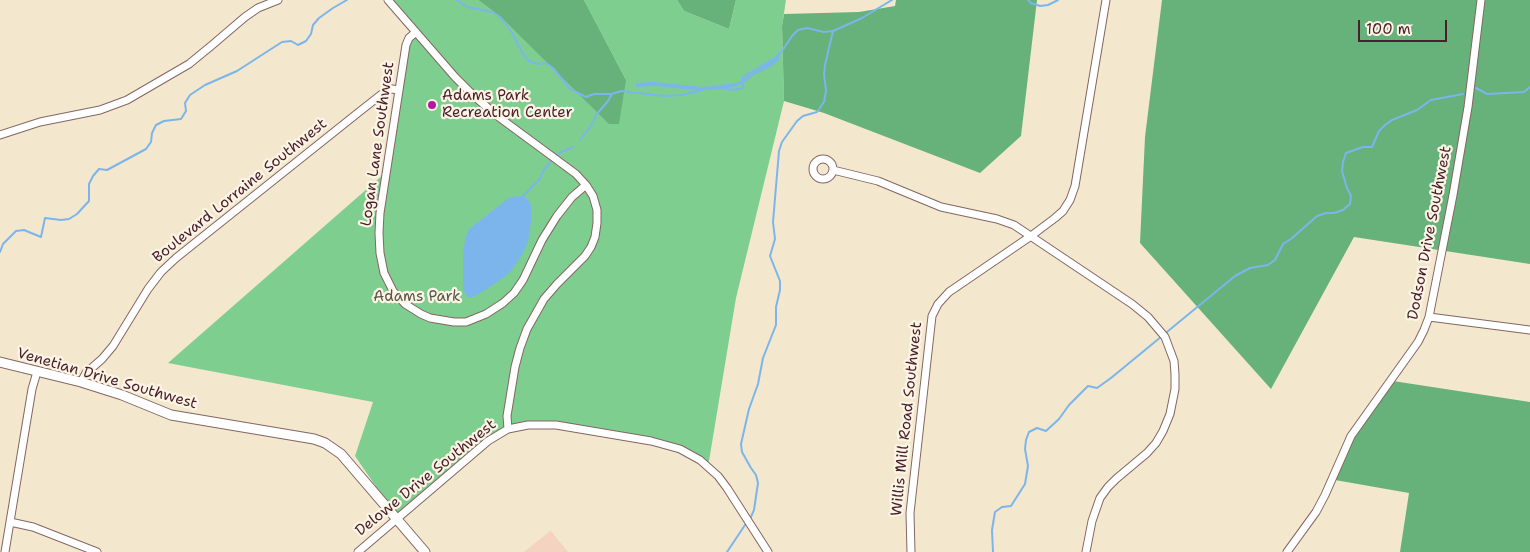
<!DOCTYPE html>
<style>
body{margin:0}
#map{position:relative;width:1530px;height:552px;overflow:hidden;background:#f3e8cd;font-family:"Shantell Sans",sans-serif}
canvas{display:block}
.scale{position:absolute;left:1358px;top:20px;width:89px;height:22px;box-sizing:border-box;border:2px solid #4a1f2b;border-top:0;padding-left:6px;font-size:15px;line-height:18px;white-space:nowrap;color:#4a1f2b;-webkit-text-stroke:4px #fcf5e5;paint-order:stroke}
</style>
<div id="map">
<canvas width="1530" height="552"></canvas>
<div class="scale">100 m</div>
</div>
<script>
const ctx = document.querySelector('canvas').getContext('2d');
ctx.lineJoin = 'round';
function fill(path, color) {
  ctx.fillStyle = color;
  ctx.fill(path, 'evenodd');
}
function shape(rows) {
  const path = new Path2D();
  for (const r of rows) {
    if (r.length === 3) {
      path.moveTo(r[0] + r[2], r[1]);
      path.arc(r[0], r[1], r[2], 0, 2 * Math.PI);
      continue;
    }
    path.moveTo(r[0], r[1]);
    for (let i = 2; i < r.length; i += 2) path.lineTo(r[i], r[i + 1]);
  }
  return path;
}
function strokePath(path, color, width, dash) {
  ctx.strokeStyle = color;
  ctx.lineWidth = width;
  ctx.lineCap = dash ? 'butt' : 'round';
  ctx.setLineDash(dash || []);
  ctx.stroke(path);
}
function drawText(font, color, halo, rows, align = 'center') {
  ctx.font = font + ' "Shantell Sans",sans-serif';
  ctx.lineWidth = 4.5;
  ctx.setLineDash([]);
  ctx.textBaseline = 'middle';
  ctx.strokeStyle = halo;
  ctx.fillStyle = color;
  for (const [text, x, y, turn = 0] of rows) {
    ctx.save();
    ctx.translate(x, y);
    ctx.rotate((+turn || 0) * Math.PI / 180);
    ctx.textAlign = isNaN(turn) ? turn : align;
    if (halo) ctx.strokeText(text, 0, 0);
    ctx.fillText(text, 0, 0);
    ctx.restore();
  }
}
const built = shape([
 [550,530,568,552,524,552,550,531]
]);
const green = shape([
 [386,0,478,0,502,18,626,80,584,0,677,0,684,11,729,29,736,0,786,0,782,26,784,101,736,298,708,467,656,441,532,425,505,428,396,516,355,456,373,402,168,363,384,174,405,49,414,32]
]);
const forest = shape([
 [478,0,584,0,626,80,619,124,609,124,502,18],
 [677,0,736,0,729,29,684,11],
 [896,0,1037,0,1021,136,980,173,824,113,784,101,782,26,784,14,859,12,895,6],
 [1162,0,1530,0,1530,264,1354,237,1271,389,1140,243,1145,137],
 [1393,381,1530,402,1530,552,1400,552,1409,493,1335,480,1357,427]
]);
const water = shape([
 [779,56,780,59,770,67,752,76,747,81,737,86,716,90,693,90,656,86,636,87,636,83,653,82,703,87,737,83],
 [521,196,526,198,529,201,531,205,532,216,528,242,523,253,514,267,507,275,487,289,473,297,467,297,463,289,463,252,466,236,469,229,505,201,511,197]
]);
const stream = shape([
 [457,0,467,7,492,12,500,17,511,31,523,54,529,61,537,64,546,63,553,68,570,89,586,97,594,94,612,94,621,91,665,96,682,95,706,89],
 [1028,0,1031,3,1040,6,1048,5,1058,0],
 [723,88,732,90,743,88,743,77,776,57,782,51,792,36,798,30,807,28,824,32,833,31,862,18,892,0],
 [1476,88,1487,94,1524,92,1530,87],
 [580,140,593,123,596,115,608,101,612,94],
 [555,157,561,152,573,147],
 [523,196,540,179,543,171,552,160],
 [0,252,3,244,16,231,24,230,41,237,45,218,61,220,69,219,77,214,89,201,89,184,93,176,99,169,107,170,146,149,151,142,152,133,156,125,164,121,181,119,186,111,185,103,190,95,205,85,237,71,282,42,291,41,298,45,306,41,311,34,313,25,319,18,333,8,347,0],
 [750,519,754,510,758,483,756,475,751,468,742,452,741,444,749,409,758,384,763,358,776,325,776,307,780,290,780,281,770,256,775,239,773,222,779,151,782,142,797,121,803,116,817,112,824,102,826,91,824,74,825,65,833,31],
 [727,552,747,522],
 [993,552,992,530,995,512,1002,507,1011,506,1025,484,1028,466,1025,449,1026,440,1029,432,1037,428,1046,431,1059,419,1069,405,1088,386,1097,388,1111,378,1235,276,1250,268,1268,265,1275,260,1283,244,1291,239,1317,216,1326,213,1334,213,1343,210,1350,204,1351,196,1347,188,1342,171,1343,162,1346,153,1363,147,1372,147,1379,131,1385,125,1392,120,1417,110,1431,100,1463,94]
]);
const minor = shape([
 [388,0,455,77,473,95,496,115,576,174,586,185,593,196,597,210,597,223,595,237,591,247,585,256,557,284,544,299,527,329,520,348,515,367,507,416,508,429],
 [416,32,409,38,406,45,380,213,379,233,380,253,384,273,393,291,405,304,421,314,430,318,454,322,466,322,486,314,503,303,514,293,523,280,542,240,557,216,572,197,586,185],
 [0,135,40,122,100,110,127,100,189,64,211,46,245,17,258,8,278,0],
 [823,169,10],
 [833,170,878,181,941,207,997,219,1014,225,1132,304,1148,317,1165,337,1174,361,1175,374,1175,389,1170,414,1163,431,1156,443,1147,453,1116,479,1108,487,1100,498,1092,521,1086,552],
 [1429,317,1530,330],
 [81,382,86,373,102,359,113,346,148,289,161,272,176,258,359,112,387,90,392,89,399,90],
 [10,522,33,527,97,552],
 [5,552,32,389,37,372],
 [358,552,488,441,508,429,528,425,556,425,651,441,680,449,700,460,718,476,727,488,768,552],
 [911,552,910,513,932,316,938,304,949,292,1031,236,1055,218,1063,211,1070,200,1075,186,1106,0],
 [1287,552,1316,512,1325,495,1351,436,1418,342,1424,330,1429,317,1453,195,1468,107,1481,0]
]);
const tertiary = shape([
 [0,362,81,382,122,395,171,415,314,439,325,443,341,454,425,552]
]);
const markers = [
 [432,105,5,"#b5179e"]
];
const poiNames = [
 ["Adams Park",442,96],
 ["Recreation Center",442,113]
];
const streetNames = [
 ["Logan Lane Southwest",378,144,-82],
 ["Boulevard Lorraine Southwest",240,191,-39],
 ["Dodson Drive Southwest",1430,233,-79],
 ["Venetian Drive Southwest",107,379,16],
 ["Willis Mill Road Southwest",907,419,-84],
 ["Delowe Drive Southwest",426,478,-39]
];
const parkNames = [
 ["Adams Park",417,297]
];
fill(built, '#f4d3c0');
fill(green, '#7ecf8f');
fill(forest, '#66b27a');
fill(water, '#7bb5ec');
strokePath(stream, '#7bb5ec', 2);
strokePath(minor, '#856564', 9);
strokePath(tertiary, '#856564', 11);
strokePath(minor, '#fff', 7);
strokePath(tertiary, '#fff', 9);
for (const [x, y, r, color] of markers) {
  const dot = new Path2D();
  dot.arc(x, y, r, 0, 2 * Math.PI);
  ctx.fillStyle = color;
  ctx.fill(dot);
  strokePath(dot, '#fcf5e5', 2);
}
drawText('15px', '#4a1f2b', '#fcf5e5', poiNames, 'left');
drawText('15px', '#4a1f2b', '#fcf5e5', streetNames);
drawText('15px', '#5a5449', '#fcf5e5', parkNames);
</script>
